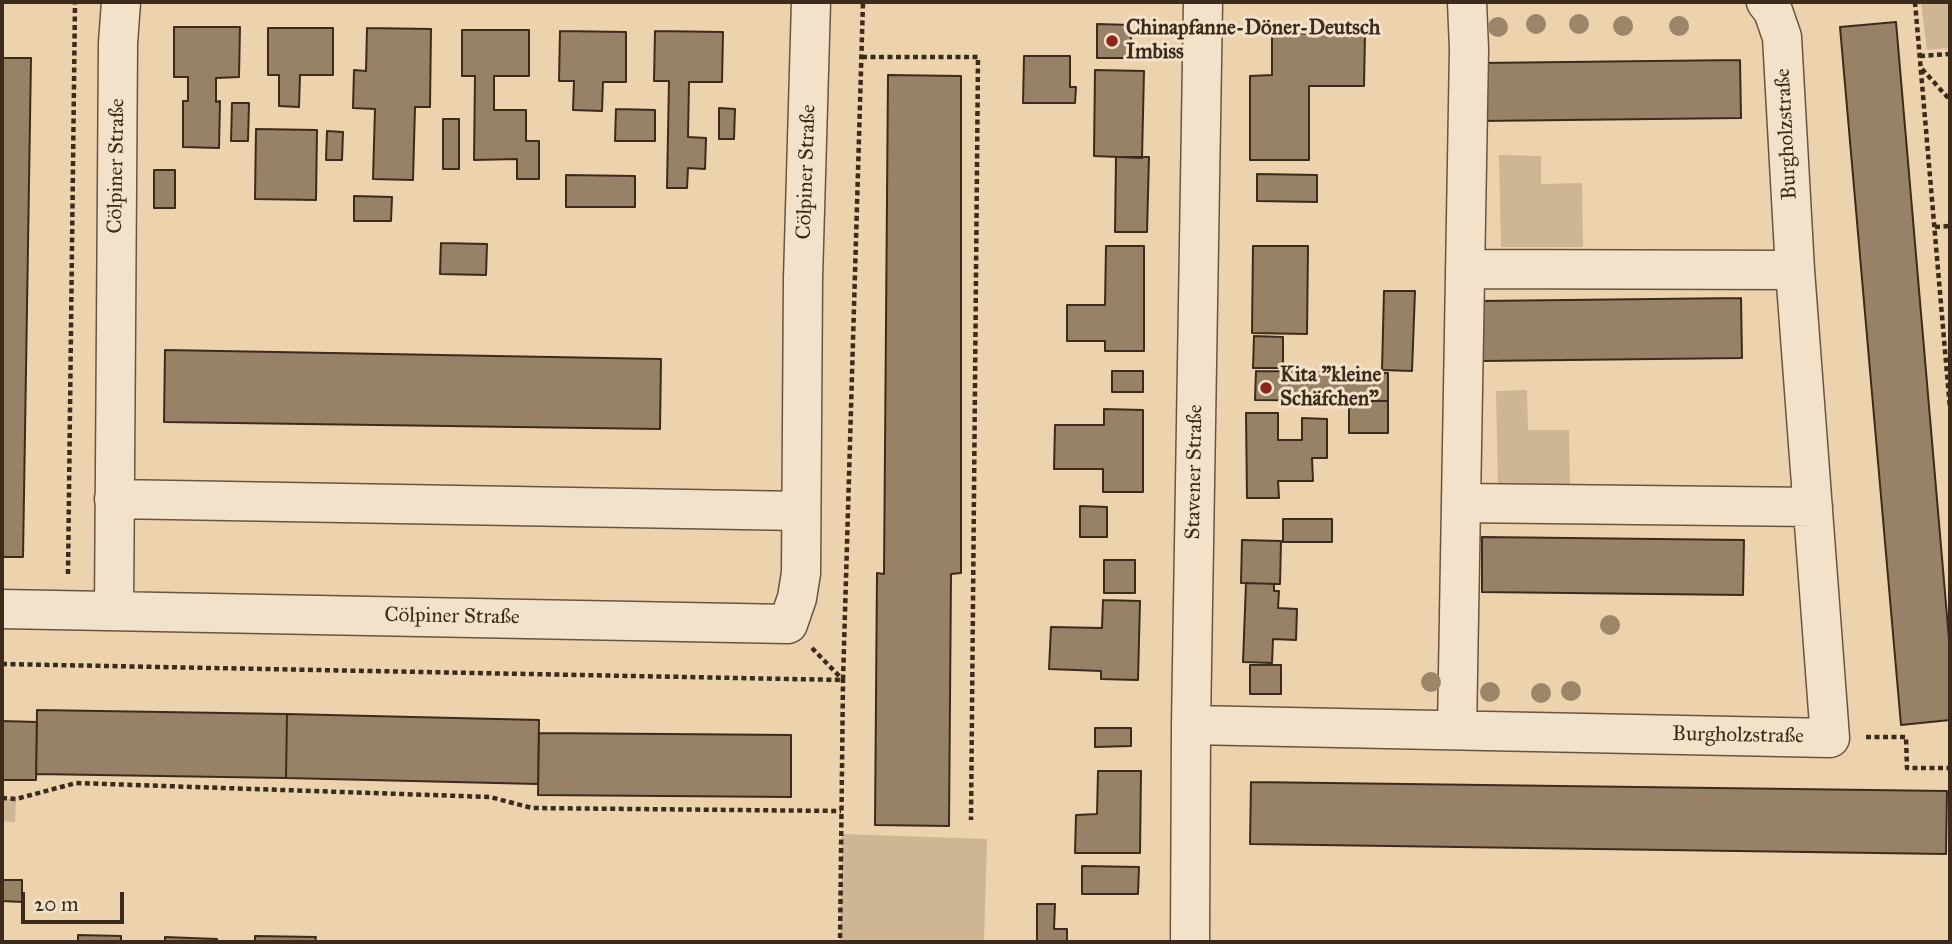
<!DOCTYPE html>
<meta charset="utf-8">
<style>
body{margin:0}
#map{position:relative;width:1952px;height:944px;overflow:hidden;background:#ecd3ae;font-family:"IM FELL Great Primer",serif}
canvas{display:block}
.frame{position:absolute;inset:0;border:4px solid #3c2b1b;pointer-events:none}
.scale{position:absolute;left:21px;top:892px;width:103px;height:32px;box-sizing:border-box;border:4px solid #3c2b1b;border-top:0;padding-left:9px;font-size:21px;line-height:24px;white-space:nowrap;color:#3c2b1b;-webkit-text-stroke:5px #f3e2ca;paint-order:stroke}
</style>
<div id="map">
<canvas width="1952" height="944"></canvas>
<div class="frame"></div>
<div class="scale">20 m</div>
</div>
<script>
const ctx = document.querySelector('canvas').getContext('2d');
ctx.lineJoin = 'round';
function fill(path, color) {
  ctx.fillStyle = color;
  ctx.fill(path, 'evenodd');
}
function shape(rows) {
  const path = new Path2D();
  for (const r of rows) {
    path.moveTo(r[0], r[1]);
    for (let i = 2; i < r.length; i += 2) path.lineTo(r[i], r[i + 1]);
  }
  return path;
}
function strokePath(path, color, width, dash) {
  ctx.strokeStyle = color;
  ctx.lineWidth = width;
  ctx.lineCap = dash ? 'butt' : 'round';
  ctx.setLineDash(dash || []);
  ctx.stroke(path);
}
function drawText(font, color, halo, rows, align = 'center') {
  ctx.font = font + ' "IM FELL Great Primer",serif';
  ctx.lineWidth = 6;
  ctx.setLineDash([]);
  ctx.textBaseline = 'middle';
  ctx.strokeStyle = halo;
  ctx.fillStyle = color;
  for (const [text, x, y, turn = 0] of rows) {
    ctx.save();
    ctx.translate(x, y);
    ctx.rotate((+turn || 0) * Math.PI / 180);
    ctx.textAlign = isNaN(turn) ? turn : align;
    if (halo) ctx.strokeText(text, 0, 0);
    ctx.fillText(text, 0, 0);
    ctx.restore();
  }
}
const green = shape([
 [1921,2,1950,2,1950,48,1927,50],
 [1499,155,1541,156,1541,184,1582,183,1583,247,1501,247],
 [1527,390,1528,430,1569,430,1570,486,1498,488,1496,391],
 [2,798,16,799,15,822,2,821],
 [842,834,987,839,984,942,840,942]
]);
const building = shape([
 [1896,22,1950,651,1950,720,1901,725,1840,27,1896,22],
 [1097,24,1131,25,1131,58,1097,58,1097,24],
 [174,27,240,27,239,77,216,78,216,102,220,101,219,148,183,147,183,101,188,101,188,77,174,77,174,27],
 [268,28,333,28,333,75,300,75,299,107,279,106,279,75,268,75,268,28],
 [367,28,431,29,430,107,415,107,413,180,373,179,375,109,353,108,354,70,366,71,367,28],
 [462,30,529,30,529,76,494,76,494,110,526,110,526,141,539,141,539,179,517,179,517,159,474,160,475,76,462,76,462,30],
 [560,31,626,32,626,82,603,82,602,111,573,110,574,81,559,81,560,31],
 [655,31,723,32,722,82,689,82,688,137,706,138,705,169,688,168,687,188,667,188,669,81,654,81,655,31],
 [1272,33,1365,34,1364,86,1309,86,1309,160,1250,160,1250,76,1272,75,1272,33],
 [1024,56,1070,56,1070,87,1076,87,1075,103,1023,103,1024,56],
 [2,58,31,58,23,557,2,557,2,58],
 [1740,60,1741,118,1480,121,1480,63,1740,60],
 [1095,70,1144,71,1142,158,1094,156,1095,70],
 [888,75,961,76,961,573,951,574,949,826,875,825,877,573,884,574,888,75],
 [232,103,249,103,248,141,231,141,232,103],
 [719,108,735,109,734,139,719,139,719,108],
 [616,109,655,110,655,141,615,141,616,109],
 [443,119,459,119,459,169,443,169,443,119],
 [256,129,317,130,316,200,255,199,256,129],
 [327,131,343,132,342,160,326,160,327,131],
 [1116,157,1149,157,1147,232,1115,232,1116,157],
 [154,170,175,170,175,208,154,208,154,170],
 [1257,174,1317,175,1317,202,1257,201,1257,174],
 [566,175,635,176,635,207,566,207,566,175],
 [354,196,392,197,391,221,354,221,354,196],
 [441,243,487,244,486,275,440,274,441,243],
 [1106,246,1144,246,1144,351,1105,351,1105,341,1067,341,1067,305,1105,305,1106,246],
 [1253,246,1308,246,1307,334,1252,333,1253,246],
 [1384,291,1415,291,1412,371,1382,370,1384,291],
 [1741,298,1742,358,1482,361,1481,301,1741,298],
 [1254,336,1283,337,1283,368,1253,368,1254,336],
 [165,350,661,359,660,429,164,422,165,350],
 [1112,371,1143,371,1143,392,1112,392,1112,371],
 [1256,371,1388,373,1388,401,1255,400,1256,371],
 [1349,401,1388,401,1388,433,1349,433,1349,401],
 [1104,409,1143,410,1143,492,1103,492,1103,469,1054,469,1055,425,1104,425,1104,409],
 [1246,413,1278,413,1278,440,1302,440,1302,418,1327,419,1327,458,1312,458,1313,481,1278,481,1279,498,1247,498,1246,413],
 [1080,506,1107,507,1107,537,1080,537,1080,506],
 [1283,519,1332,519,1332,542,1283,542,1283,519],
 [1482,537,1744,540,1743,595,1482,592,1482,537],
 [1242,540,1281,541,1280,584,1241,583,1242,540],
 [1104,560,1135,560,1135,593,1104,593,1104,560],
 [1246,583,1274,584,1274,591,1279,591,1278,608,1297,609,1296,640,1273,639,1272,663,1243,662,1246,583],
 [1103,600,1140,601,1138,680,1101,679,1101,671,1049,669,1051,627,1102,628,1103,600],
 [1250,665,1281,665,1281,694,1250,694,1250,665],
 [37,710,287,714,286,778,36,774,37,710],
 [287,714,539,720,538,784,286,778,287,714],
 [2,721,37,722,36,780,2,780,2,721],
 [1095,728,1131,728,1131,746,1095,747,1095,728],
 [539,733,791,735,791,797,538,795,539,733],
 [1098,771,1141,771,1140,853,1075,853,1076,815,1097,814,1098,771],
 [1251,782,1947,791,1946,854,1250,844,1251,782],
 [1082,866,1139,867,1138,894,1082,894,1082,866],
 [2,880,22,880,22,902,2,901,2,880],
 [1037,904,1055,904,1054,929,1067,929,1067,942,1037,942,1037,904],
 [78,935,121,936,121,942,78,942,78,935],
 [255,936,316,937,315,942,255,942,255,936],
 [165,937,217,939,217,942,165,942,165,937]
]);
const path = shape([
 [1915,2,1950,409],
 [1920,56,1950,54],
 [862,57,978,57,971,820],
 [1922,69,1950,100],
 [1935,227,1950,226],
 [68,574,75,2],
 [812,648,843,680,840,942],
 [2,664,843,680,863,2],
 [1866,737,1906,737,1907,768,1950,768],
 [2,798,16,799,76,783,490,797,532,808,841,811]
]);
const minor = shape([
 [1465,269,1795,270],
 [114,499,800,511],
 [1461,503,1813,507],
 [2,609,788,624,797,598,801,573,803,279,811,2],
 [114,611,118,43,121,2],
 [1191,725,1830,738,1795,270,1782,37,1773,11,1766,2],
 [1457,729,1469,49,1467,2],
 [1190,942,1191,725,1203,2]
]);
const trees = [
 [1536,24],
 [1579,24],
 [1623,26],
 [1679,26],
 [1498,27],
 [1610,625],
 [1431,682],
 [1571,691],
 [1490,692],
 [1541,693]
];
const markers = [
 [1112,41,7,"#8f2418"],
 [1266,388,7,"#8f2418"]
];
const poiNames = [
 ["Chinapfanne-Döner-Deutsch",1126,29],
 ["Imbiss",1126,53],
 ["Kita \"kleine",1280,376],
 ["Schäfchen\"",1280,400]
];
const streetNames = [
 ["Burgholzstraße",1787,134,-93],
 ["Cölpiner Straße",117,166,-89],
 ["Cölpiner Straße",807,172,-88],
 ["Stavener Straße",1195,472,-89],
 ["Cölpiner Straße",452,617,1],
 ["Burgholzstraße",1738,736,1]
];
fill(green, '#ceb695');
fill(building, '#988267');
strokePath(building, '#3c2b1b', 2);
strokePath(minor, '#685540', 41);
strokePath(path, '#3c2b1b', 4.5, [5, 3.5]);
strokePath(minor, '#f3e2ca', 38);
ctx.fillStyle = '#9b866a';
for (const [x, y] of trees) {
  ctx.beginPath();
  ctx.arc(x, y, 10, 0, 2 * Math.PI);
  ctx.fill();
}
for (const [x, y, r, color] of markers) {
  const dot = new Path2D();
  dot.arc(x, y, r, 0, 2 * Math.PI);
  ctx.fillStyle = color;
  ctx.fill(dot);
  strokePath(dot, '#f3e2ca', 2.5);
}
drawText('bold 21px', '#3c2b1b', '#f3e2ca', poiNames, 'left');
drawText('21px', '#3c2b1b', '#f3e2ca', streetNames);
</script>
